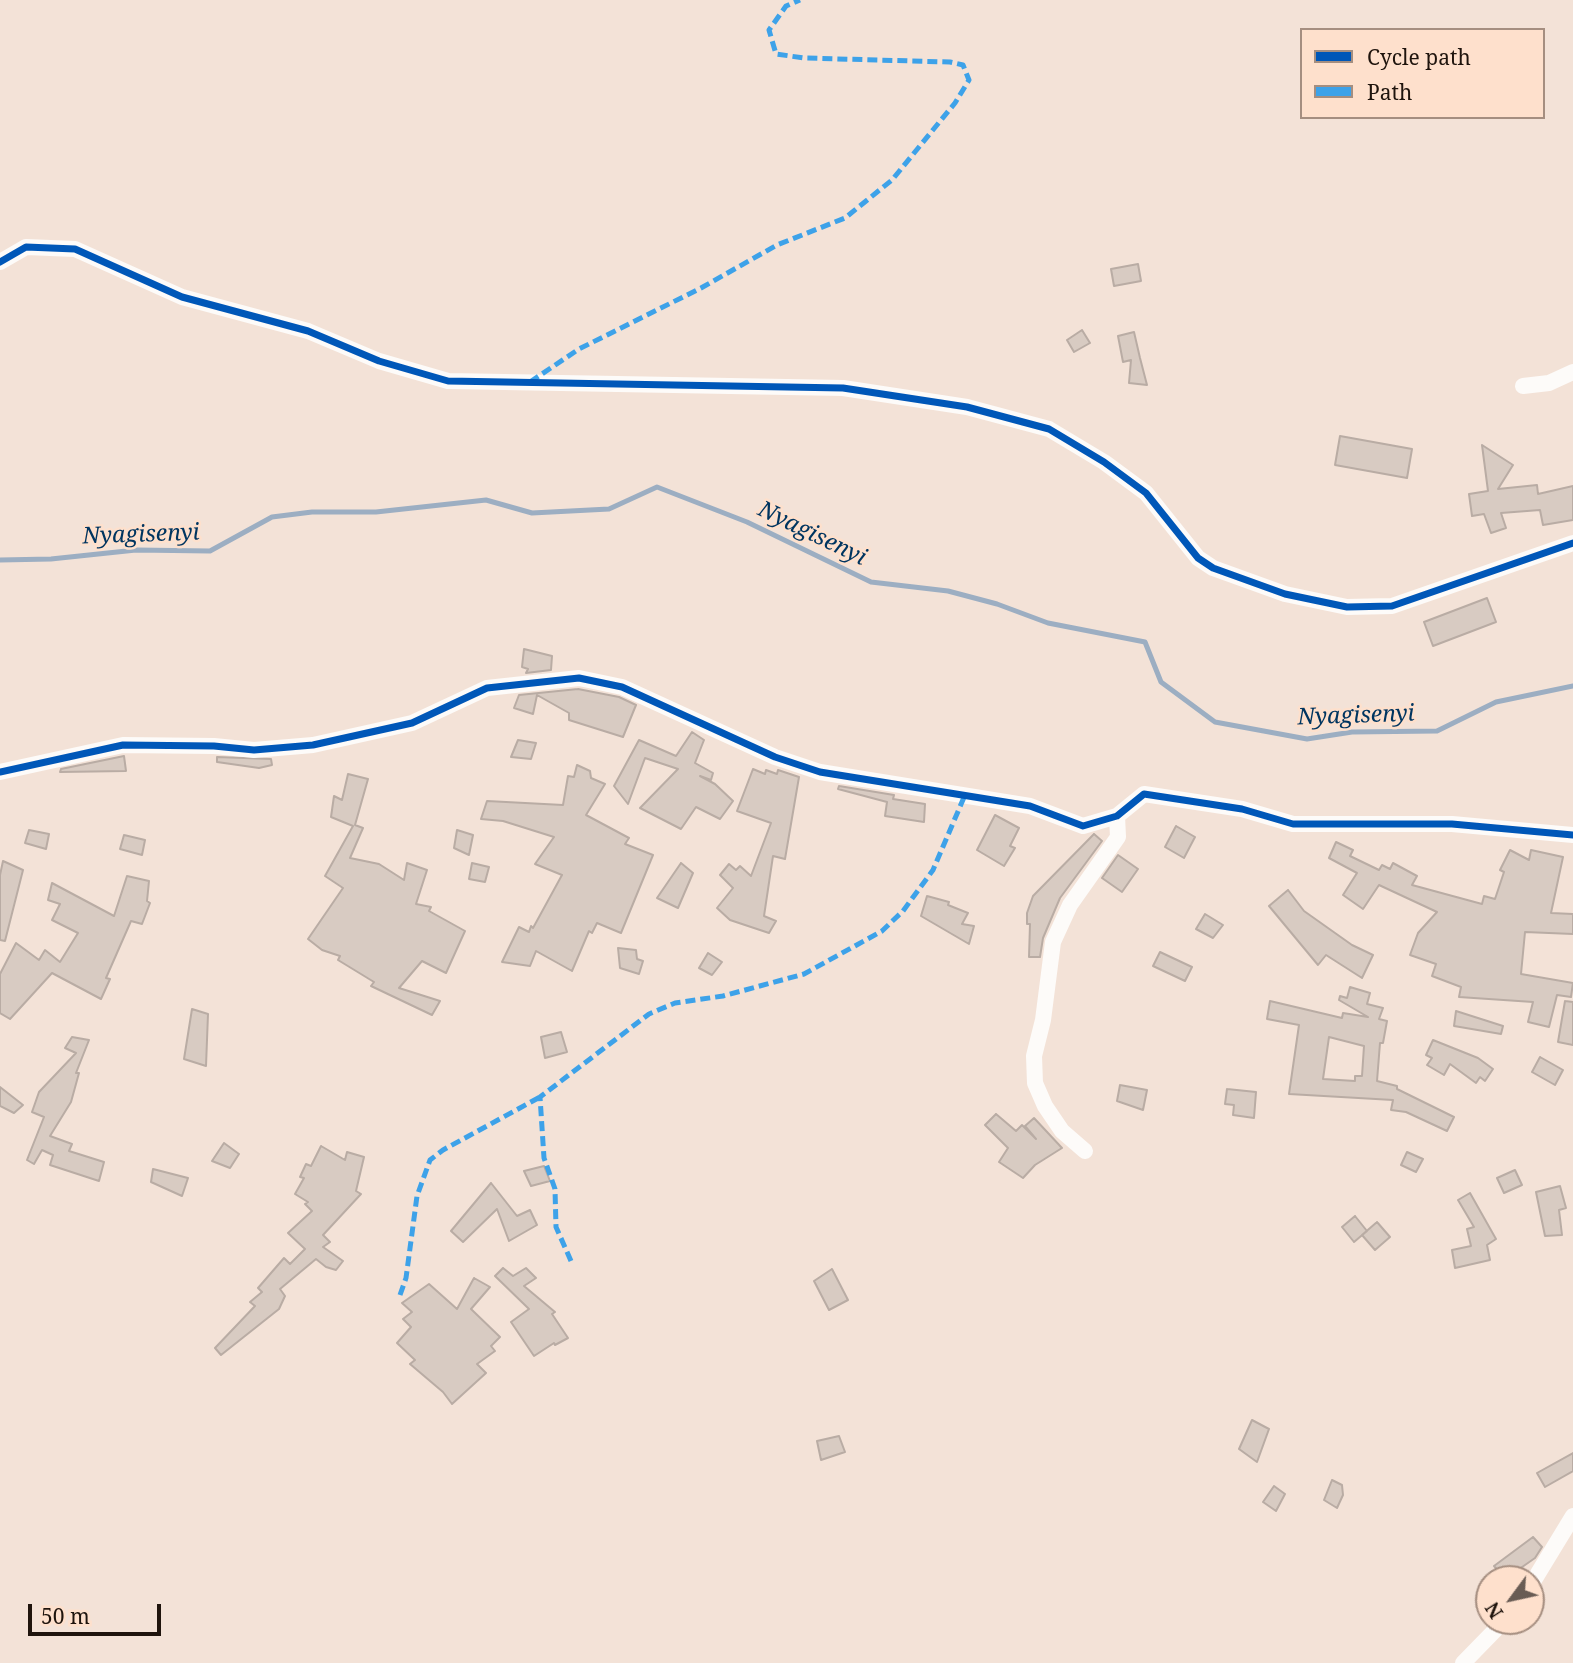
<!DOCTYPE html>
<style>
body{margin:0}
#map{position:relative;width:1573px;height:1663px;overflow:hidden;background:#f3e2d7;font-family:"Noto Serif",serif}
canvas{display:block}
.legend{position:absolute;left:1300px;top:28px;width:245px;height:91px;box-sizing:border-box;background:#fee0cc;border:2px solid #a58e80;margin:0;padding:9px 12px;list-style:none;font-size:21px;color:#1f140d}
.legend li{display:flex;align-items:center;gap:14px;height:35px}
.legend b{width:35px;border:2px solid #a58e80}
.north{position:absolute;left:1475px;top:1565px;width:70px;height:70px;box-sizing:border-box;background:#fee0cc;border:2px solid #a58e80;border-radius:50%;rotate:237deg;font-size:19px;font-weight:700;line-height:28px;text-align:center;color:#1f140d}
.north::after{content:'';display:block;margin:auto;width:24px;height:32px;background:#695c54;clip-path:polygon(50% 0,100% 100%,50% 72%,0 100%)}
.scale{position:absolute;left:28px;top:1604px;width:133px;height:32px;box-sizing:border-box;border:4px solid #1f140d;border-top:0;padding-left:9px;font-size:21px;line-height:24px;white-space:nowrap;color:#1f140d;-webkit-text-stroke:5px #fee0cc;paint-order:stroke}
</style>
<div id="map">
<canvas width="1573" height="1663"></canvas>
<ul class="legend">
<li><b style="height:9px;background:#0057b8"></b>Cycle path</li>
<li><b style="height:9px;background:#3da2e9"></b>Path</li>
</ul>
<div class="north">N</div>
<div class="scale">50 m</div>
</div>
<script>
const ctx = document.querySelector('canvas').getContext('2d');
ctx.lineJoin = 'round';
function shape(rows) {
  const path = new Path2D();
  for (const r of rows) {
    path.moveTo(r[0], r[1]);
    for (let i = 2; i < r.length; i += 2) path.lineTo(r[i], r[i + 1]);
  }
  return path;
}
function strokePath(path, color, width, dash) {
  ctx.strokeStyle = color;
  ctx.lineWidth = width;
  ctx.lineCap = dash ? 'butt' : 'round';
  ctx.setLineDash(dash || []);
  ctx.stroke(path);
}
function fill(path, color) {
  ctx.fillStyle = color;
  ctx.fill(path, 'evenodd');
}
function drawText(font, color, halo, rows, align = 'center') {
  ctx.font = font + ' "Noto Serif",serif';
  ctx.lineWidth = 5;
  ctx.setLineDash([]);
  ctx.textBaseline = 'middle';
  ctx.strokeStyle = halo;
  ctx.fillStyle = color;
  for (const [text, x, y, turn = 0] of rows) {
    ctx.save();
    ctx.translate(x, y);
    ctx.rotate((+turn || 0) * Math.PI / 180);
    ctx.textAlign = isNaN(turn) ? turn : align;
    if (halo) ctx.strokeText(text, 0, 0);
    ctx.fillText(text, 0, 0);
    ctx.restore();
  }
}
const stream = shape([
 [0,560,51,559,136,550,210,551,272,517,312,512,376,512,486,500,532,513,609,509,657,487,747,522,871,582,948,591,997,604,1048,623,1145,642,1161,682,1215,722,1307,739,1352,732,1437,731,1496,702,1573,686]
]);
const building = shape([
 [1138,264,1141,281,1114,286,1111,269,1138,264],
 [1082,330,1090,343,1074,352,1067,340,1082,330],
 [1134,332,1140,358,1147,385,1129,383,1131,360,1123,362,1118,336,1134,332],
 [1340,436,1412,449,1407,478,1335,465,1340,436],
 [1482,445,1513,465,1498,489,1537,485,1538,494,1573,486,1573,520,1543,525,1540,510,1501,513,1506,528,1491,533,1484,514,1472,516,1469,494,1488,491,1482,445],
 [1487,598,1496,622,1433,646,1424,622,1487,598],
 [524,649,552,656,551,670,526,673,528,669,522,667,524,649],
 [578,689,619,697,636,705,623,737,569,720,569,713,537,695,533,714,514,708,519,695,578,689],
 [692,732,704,740,695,763,713,773,711,780,700,776,715,784,733,801,720,819,696,807,681,829,640,808,678,769,645,758,628,804,614,786,639,740,676,756,692,732],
 [518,740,536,743,531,759,511,757,518,740],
 [124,756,126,771,60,772,61,769,124,756],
 [217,757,271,759,272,765,259,768,217,762,217,757],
 [577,765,590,771,591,778,605,784,586,815,629,838,625,844,653,855,621,933,597,923,592,933,589,931,572,971,536,951,530,966,502,962,519,927,529,932,531,926,533,928,562,875,535,864,554,837,503,821,481,819,487,801,563,805,568,776,574,777,577,765],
 [753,769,765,774,766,770,777,774,778,770,799,777,785,859,773,856,764,916,776,921,769,933,730,920,717,908,733,888,720,875,729,864,736,870,740,866,751,876,771,823,737,811,753,769],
 [348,774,368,779,355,825,363,828,350,858,379,864,404,880,407,863,427,870,416,904,431,907,429,911,465,931,446,973,422,961,399,988,440,1001,432,1015,371,986,374,982,338,960,340,956,322,950,308,939,343,888,325,876,353,826,331,817,334,796,342,800,348,774],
 [839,786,894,795,893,799,925,804,924,822,885,816,887,802,838,789,839,786],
 [995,815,1019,828,1010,846,1015,848,1004,866,977,850,995,815],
 [1176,826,1195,837,1184,858,1165,847,1176,826],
 [29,830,49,834,46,849,25,843,29,830],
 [457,830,473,835,469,855,454,848,457,830],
 [1094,834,1102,841,1060,898,1043,938,1040,957,1029,957,1030,924,1027,924,1027,913,1033,896,1094,834],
 [124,835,145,840,142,855,120,849,124,835],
 [1336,842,1353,850,1350,856,1379,870,1382,865,1390,869,1393,863,1417,876,1412,885,1482,904,1484,896,1495,899,1504,872,1500,870,1510,850,1529,860,1531,850,1563,857,1551,913,1573,914,1573,934,1525,932,1521,974,1573,983,1571,997,1557,995,1549,1027,1528,1022,1533,1002,1459,997,1461,987,1432,976,1436,964,1410,955,1418,933,1437,912,1379,885,1363,909,1343,895,1357,873,1329,858,1336,842],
 [1118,855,1138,869,1122,892,1102,878,1118,855],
 [3,861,23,870,5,941,0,940,0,875,3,861],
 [472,863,489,867,485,882,469,879,472,863],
 [681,863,693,873,678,908,657,898,681,863],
 [127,876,149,881,147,901,150,903,142,924,131,921,106,978,110,979,101,999,52,973,10,1019,0,1013,0,974,16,943,39,960,45,950,60,962,78,933,52,920,60,904,48,900,52,883,114,916,127,876],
 [1288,890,1304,911,1352,945,1373,955,1362,978,1326,955,1318,965,1269,906,1288,890],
 [927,896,949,902,948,905,968,913,962,924,974,926,969,944,921,916,927,896],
 [1205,914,1223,925,1213,938,1196,929,1205,914],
 [618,948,636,950,637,959,643,961,639,974,620,968,618,948],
 [1160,952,1192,967,1185,981,1153,966,1160,952],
 [708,953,722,962,712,975,699,968,708,953],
 [1350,987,1370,993,1367,1004,1383,1008,1379,1019,1387,1021,1383,1043,1380,1043,1377,1081,1397,1086,1397,1089,1454,1117,1447,1131,1406,1112,1391,1110,1393,1100,1289,1094,1299,1025,1267,1019,1270,1001,1342,1018,1343,1013,1368,1017,1339,1000,1340,996,1347,998,1350,987],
 [1329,1037,1364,1046,1362,1076,1355,1076,1355,1081,1323,1079,1329,1037],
 [1565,1001,1573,1002,1573,1045,1558,1042,1565,1001],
 [192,1009,208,1014,206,1066,184,1059,192,1009],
 [1456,1011,1503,1026,1501,1034,1454,1026,1456,1011],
 [561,1032,567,1052,545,1058,541,1037,561,1032],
 [72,1037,89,1040,76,1073,79,1073,71,1102,50,1136,72,1144,69,1151,104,1162,99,1181,50,1165,53,1155,42,1150,34,1164,27,1160,44,1117,32,1112,39,1092,76,1053,65,1048,72,1037],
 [1433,1040,1478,1058,1493,1069,1485,1081,1480,1077,1476,1083,1450,1064,1444,1075,1427,1065,1432,1058,1426,1055,1433,1040],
 [1540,1057,1563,1070,1555,1085,1532,1072,1540,1057],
 [1120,1085,1147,1090,1143,1110,1117,1101,1120,1085],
 [0,1087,23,1105,14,1113,0,1106,0,1087],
 [1227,1089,1256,1092,1254,1118,1233,1115,1234,1105,1225,1104,1227,1089],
 [996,1114,1016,1131,1022,1125,1036,1139,1025,1126,1034,1118,1062,1148,1035,1165,1023,1178,999,1162,1008,1148,985,1125,996,1114],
 [224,1143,239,1154,230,1168,212,1161,224,1143],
 [321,1146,345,1160,347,1152,364,1157,356,1191,361,1194,323,1235,330,1242,323,1247,343,1261,336,1270,326,1267,316,1259,280,1289,285,1296,279,1309,221,1355,215,1348,255,1306,250,1302,262,1292,258,1288,284,1258,290,1264,305,1249,288,1233,312,1211,305,1204,308,1202,295,1194,304,1178,300,1177,306,1164,311,1166,321,1146],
 [1407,1152,1423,1159,1416,1172,1401,1165,1407,1152],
 [544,1166,550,1181,531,1186,524,1171,544,1166],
 [153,1169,188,1178,182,1196,151,1182,153,1169],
 [1515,1170,1522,1185,1504,1193,1497,1178,1515,1170],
 [491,1183,517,1216,530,1210,537,1225,509,1241,497,1209,463,1242,451,1231,491,1183],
 [1560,1186,1566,1208,1559,1210,1562,1235,1545,1236,1536,1192,1560,1186],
 [1470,1193,1496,1239,1487,1245,1490,1260,1455,1268,1452,1250,1471,1246,1467,1229,1474,1227,1458,1200,1470,1193],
 [1355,1216,1367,1231,1354,1242,1342,1227,1355,1216],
 [1377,1222,1390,1237,1375,1250,1362,1235,1377,1222],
 [503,1268,513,1276,526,1268,536,1278,524,1286,555,1312,552,1314,568,1338,555,1345,554,1343,534,1356,511,1322,529,1309,495,1276,503,1268],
 [832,1269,848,1300,829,1310,814,1281,832,1269],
 [474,1278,490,1287,471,1309,500,1337,491,1346,495,1351,477,1364,486,1373,452,1404,443,1392,410,1364,415,1360,397,1343,411,1327,403,1319,412,1312,402,1303,429,1284,457,1309,474,1278],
 [1252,1420,1269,1429,1257,1462,1239,1449,1252,1420],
 [839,1436,845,1452,821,1460,817,1441,839,1436],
 [1573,1453,1573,1471,1545,1487,1537,1473,1573,1453],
 [1332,1480,1342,1485,1343,1495,1337,1508,1324,1500,1332,1480],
 [1274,1486,1285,1494,1276,1511,1263,1502,1274,1486],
 [1533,1537,1542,1547,1535,1558,1505,1579,1494,1566,1533,1537]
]);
const street = shape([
 [0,262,26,247,75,249,182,297,308,331,379,361,448,381,843,388,967,407,1049,429,1104,462,1146,493,1198,558,1213,568,1285,594,1347,607,1392,606,1573,543],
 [1523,386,1549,383,1573,372],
 [0,772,123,745,214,746,254,750,313,745,412,723,487,688,579,678,622,687,775,757,820,772,1030,806,1083,826,1117,816,1144,794,1242,809,1293,824,1452,824,1573,835],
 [1085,1151,1062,1131,1045,1106,1035,1083,1034,1056,1043,1020,1053,942,1070,905,1118,837,1117,816],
 [1531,1585,1573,1516],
 [1463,1663,1504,1621]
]);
const quiet = shape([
 [530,382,579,349,701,288,777,245,845,218,892,180,955,103,969,80,963,65,950,62,804,58,776,54,769,30,786,6,800,0],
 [571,1261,556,1227,555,1189,544,1158,540,1097,649,1014,675,1003,723,996,804,974,882,931,903,911,933,870,965,795],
 [400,1295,406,1278,417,1196,430,1160,443,1150,540,1097]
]);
const cycleway = shape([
 [0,262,26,247,75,249,182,297,308,331,379,361,448,381,843,388,967,407,1049,429,1104,462,1146,493,1198,558,1213,568,1285,594,1347,607,1392,606,1573,543],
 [0,772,123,745,214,746,254,750,313,745,412,723,487,688,579,678,622,687,775,757,820,772,1030,806,1083,826,1117,816,1144,794,1242,809,1293,824,1452,824,1573,835]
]);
const waterNames = [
 ["Nyagisenyi",812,534,26],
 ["Nyagisenyi",141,535,-2],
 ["Nyagisenyi",1356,716,-2]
];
strokePath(stream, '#9caec2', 5);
fill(building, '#d8cbc2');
strokePath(building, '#b9aca4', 2);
strokePath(street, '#fdfbf9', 16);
strokePath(quiet, '#3da2e9', 5, [10, 5]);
strokePath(cycleway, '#0057b8', 7);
drawText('italic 23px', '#003560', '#fee0cc', waterNames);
</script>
